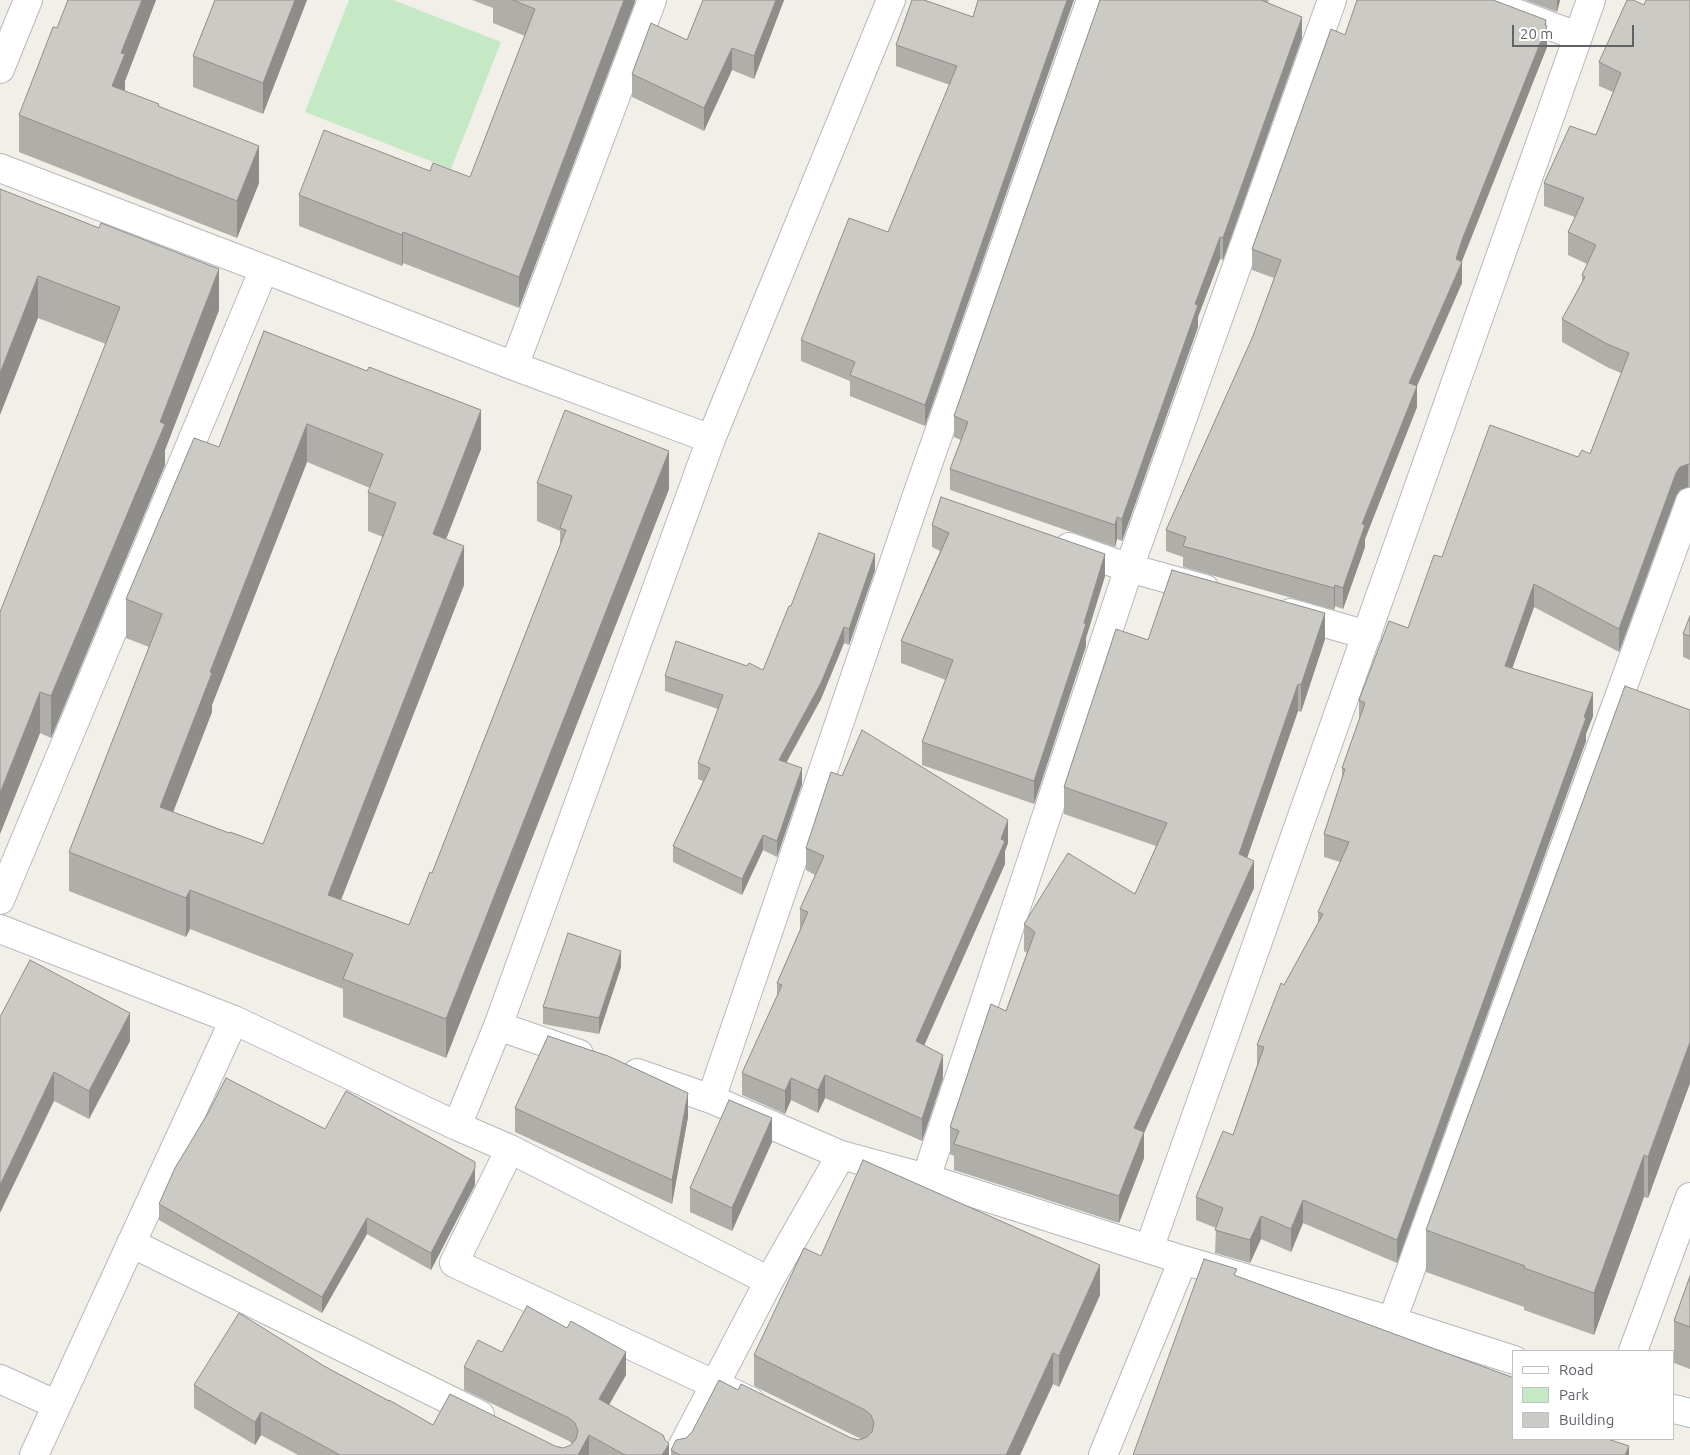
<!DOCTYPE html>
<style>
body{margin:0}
#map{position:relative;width:1690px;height:1455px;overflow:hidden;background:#f1efe8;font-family:Ubuntu,sans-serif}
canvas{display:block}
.legend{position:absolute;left:1512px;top:1350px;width:162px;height:90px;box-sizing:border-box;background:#fff;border:1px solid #bfc1c3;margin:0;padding:6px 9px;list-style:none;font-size:15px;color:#5f6368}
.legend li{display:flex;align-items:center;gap:10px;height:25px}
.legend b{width:25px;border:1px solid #bfc1c3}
.scale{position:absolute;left:1512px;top:25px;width:122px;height:22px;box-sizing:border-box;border:2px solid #5f6368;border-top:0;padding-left:6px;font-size:15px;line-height:18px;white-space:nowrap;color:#5f6368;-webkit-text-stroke:4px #fff;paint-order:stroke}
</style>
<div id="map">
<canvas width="1690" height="1455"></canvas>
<ul class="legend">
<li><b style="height:6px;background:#fff"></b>Road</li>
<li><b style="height:14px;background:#c5e8c5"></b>Park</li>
<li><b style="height:14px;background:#cccac5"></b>Building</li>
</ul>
<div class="scale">20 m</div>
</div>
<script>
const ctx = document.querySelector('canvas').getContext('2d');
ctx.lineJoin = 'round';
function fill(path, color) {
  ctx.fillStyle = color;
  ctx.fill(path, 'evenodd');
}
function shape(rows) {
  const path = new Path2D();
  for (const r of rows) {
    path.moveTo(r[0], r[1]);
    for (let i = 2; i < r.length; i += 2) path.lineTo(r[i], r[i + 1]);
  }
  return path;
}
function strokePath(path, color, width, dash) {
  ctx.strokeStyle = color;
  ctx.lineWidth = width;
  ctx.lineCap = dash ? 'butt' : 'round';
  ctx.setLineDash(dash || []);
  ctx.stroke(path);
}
const green = shape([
 [349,0,393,0,501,42,451,169,305,112]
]);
const street = shape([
 [1481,0,1577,36],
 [0,69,28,0],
 [0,168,264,269,514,366,711,439],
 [514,366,652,0],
 [1069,547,1129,568,1205,589],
 [1290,613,1367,635],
 [0,900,264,269],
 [0,929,234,1020,457,1126,498,1026,711,439,891,0],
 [498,1026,579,1054],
 [637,1073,711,1099,841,1155,926,1178,1183,1260,1392,1321,1514,1360],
 [711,1099,917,495,1091,0],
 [457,1126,510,1149,769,1281],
 [510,1149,454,1263,750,1401],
 [926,1178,1129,568,1332,0],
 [131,1243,480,1415],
 [1149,1249,1591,0],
 [1392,1321,1690,502],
 [1633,1351,1690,1197],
 [0,1379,57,1405],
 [1674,1409,1690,1413],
 [34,1455,234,1020],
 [678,1455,769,1281,841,1155],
 [1103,1455,1183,1260]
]);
const wall = shape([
 [68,0,156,0,125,81,125,91,159,107,259,183,237,238,19,152,19,115,57,28],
 [215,0,307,0,263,114,193,87,193,56],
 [472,0,635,0,519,308,403,263,402,266,299,226,299,195,430,171,470,177,525,36,493,23,493,8],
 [703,0,784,0,754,79,732,70,704,131,632,97,632,74,687,40],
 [1100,0,1269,0,1267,3,1302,38,1223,260,1220,259,1198,317,1198,327,1122,541,1117,539,1115,547,950,490,950,469,961,440,954,437,954,416],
 [1525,0,1560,0,1557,12],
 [1690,0,1690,487,1688,487,1680,490,1676,496,1619,652,1534,607,1512,668,1593,716,1586,734,1586,741,1397,1263,1303,1223,1291,1252,1261,1239,1250,1263,1215,1253,1216,1228,1196,1220,1196,1197,1233,1135,1257,1065,1257,1045,1284,985,1318,923,1318,912,1340,862,1324,857,1324,834,1342,778,1342,768,1359,720,1359,700,1408,628,1442,557,1578,457,1590,454,1621,373,1607,367,1562,342,1562,319,1582,282,1582,275,1587,264,1568,255,1568,232,1575,217,1544,206,1544,183,1596,135,1613,92,1599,86,1599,62,1644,5],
 [973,17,925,426,850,396,850,381,801,361,801,340,888,232,950,85,896,66,896,45],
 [1546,26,1547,47,1462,261,1462,283,1417,386,1417,407,1365,539,1365,547,1343,609,1335,606,1334,610,1183,567,1183,557,1166,551,1166,530,1253,336,1274,278,1252,270,1252,249,1345,35],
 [0,189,219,310,165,450,165,465,51,738,40,733,0,834,106,344,38,318],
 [264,331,481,449,446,539,464,585,341,900,409,925,432,873,560,545,560,531,537,521,537,483,669,489,446,1058,343,1017,343,989,190,929,186,937,69,891,69,852,149,647,126,638,126,599,219,447],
 [307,462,370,488,368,492,368,531,383,537,263,844,229,833,173,812,212,712,212,705],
 [932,525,1105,576,1086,638,1086,646,1034,804,922,765,922,742,946,680,901,663,901,641,940,551,932,547],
 [875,570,849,645,844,643,821,699,787,762,802,784,777,857,763,850,742,895,673,862,673,846,703,781,698,779,698,763,718,709,665,691,665,676,747,666,763,670,791,606],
 [1690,616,1690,660,1683,657,1683,634],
 [1325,639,1301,712,1298,711,1247,858,1254,888,1144,1133,1144,1158,1119,1223,954,1170,954,1156,950,1154,950,1127,1006,1011,1027,953,1024,951,1024,924,1135,894,1156,846,1064,814,1064,787,1148,640],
 [1690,710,1690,1083,1648,1198,1644,1197,1594,1335,1524,1310,1524,1307,1426,1272,1426,1230],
 [1008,843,1005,851,1005,864,924,1045,943,1078,922,1141,825,1098,818,1113,791,1100,785,1114,742,1095,742,1073,777,996,777,983,800,930,800,909,815,875,806,870,806,848],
 [621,967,599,1034,543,1024,543,1007],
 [0,1017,130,1041,89,1119,54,1101],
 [515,1108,688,1117,672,1204,515,1132],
 [325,1129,475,1185,431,1270,367,1234,322,1313,159,1220,159,1204],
 [772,1142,732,1231,690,1212,690,1188],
 [821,1256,1100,1295,1059,1387,1053,1384,1020,1455,671,1455,671,1450,686,1438,738,1390,851,1438,859,1440,861,1439,754,1386,754,1355],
 [1690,1276,1690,1369,1674,1363,1674,1321],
 [502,1352,626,1375,609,1405,669,1455,298,1455,261,1435,255,1445,194,1408,194,1385,324,1366,433,1425,563,1448,571,1445,572,1444,569,1441,464,1390,464,1367]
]);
const shadedWall = shape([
 [142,0,156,0,125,81,125,92,112,86,121,53],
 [295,0,307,0,263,114,263,83],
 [624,0,635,0,635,2,519,308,519,277],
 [776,0,784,0,754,79,754,56],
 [1067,0,1074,0,925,426,925,405],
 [1557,0,1560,0,1557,12],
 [1302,17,1302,38,1223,260,1223,238],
 [1546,20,1547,47,1462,261,1461,265,1462,262,1462,283,1409,404,1409,383,1456,259,1462,240],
 [732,48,732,70,704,131,704,108],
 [259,146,259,183,237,238,237,201],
 [403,232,403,263,402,266,402,235],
 [1220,237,1220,259,1198,317,1198,327,1122,541,1122,519,1195,304],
 [219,269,219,310,165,450,165,465,51,738,51,696,160,422],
 [38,276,38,318,0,415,0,373],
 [1417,386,1417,407,1365,539,1365,547,1343,609,1343,588,1362,524],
 [481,410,481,449,433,573,433,534],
 [307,424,307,462,212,705,212,712,160,846,160,807,210,672],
 [669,451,669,489,446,1058,446,1019],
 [1688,464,1688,487,1680,490,1676,496,1619,652,1619,629,1676,473,1680,467],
 [1117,517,1117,539,1115,547,1115,525],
 [464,546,464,585,328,933,328,895],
 [875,554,875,570,849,645,849,629],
 [1105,554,1105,576,1086,638,1086,646,1034,804,1034,781],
 [1534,584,1534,607,1505,689,1505,666],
 [1335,585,1335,606,1334,610,1334,588],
 [1325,613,1325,639,1301,712,1301,685],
 [844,627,844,643,821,699,779,775,779,760],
 [1298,684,1298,711,1239,881,1239,854],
 [40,692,40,733,0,834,0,793],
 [1593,693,1593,716,1586,734,1586,741,1397,1263,1397,1240,1584,717],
 [802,768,802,784,777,857,777,841],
 [1008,820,1008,843,1005,851,1005,864,916,1064,916,1041],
 [763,835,763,850,742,895,742,879],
 [1254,861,1254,888,1144,1133,1144,1158,1119,1223,1119,1196,1134,1128],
 [190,890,190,929,186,937,186,898],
 [621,951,621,967,599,1034,599,1018],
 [130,1013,130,1041,89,1119,89,1091],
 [1690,1042,1690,1083,1648,1198,1648,1157],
 [943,1055,943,1078,922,1141,922,1119],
 [54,1072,54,1101,0,1213,0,1185],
 [825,1075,825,1098,818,1113,818,1090],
 [791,1078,791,1100,785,1114,785,1091],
 [688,1093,688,1117,672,1204,672,1180],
 [772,1118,772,1142,732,1231,732,1208],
 [1644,1155,1644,1197,1594,1335,1594,1293],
 [475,1168,475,1185,431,1270,431,1253],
 [1303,1200,1303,1223,1291,1252,1291,1229],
 [1261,1216,1261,1239,1250,1263,1250,1240],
 [367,1218,367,1234,322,1313,322,1297],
 [1100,1265,1100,1295,1059,1387,1059,1356],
 [626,1352,626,1375,599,1422,599,1399],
 [1053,1353,1053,1384,1020,1455,1006,1455],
 [261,1412,261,1435,255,1445,255,1422],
 [589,1435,589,1455,578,1455],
 [669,1444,669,1455,662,1455],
 [1629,1446,1629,1455,1625,1455]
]);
const building = shape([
 [68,0,142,0,121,53,125,54,112,86,159,104,158,106,259,146,237,201,19,115,53,27,57,28,68,0],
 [215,0,295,0,263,83,193,56,215,0],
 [513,0,624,0,519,277,403,232,402,235,299,195,324,130,430,171,433,163,470,177,535,9,513,0],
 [703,0,776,0,754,56,732,48,704,108,632,74,651,23,687,40,703,0],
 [912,0,924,0,973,17,978,0,1067,0,925,405,850,375,855,362,801,340,849,218,888,232,957,66,896,45,912,0],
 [1100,0,1261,0,1302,17,1223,238,1220,237,1195,304,1198,305,1122,519,1117,517,1115,525,950,469,968,422,954,416,1100,0],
 [1357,0,1493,0,1546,20,1545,25,1547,26,1462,240,1456,259,1462,262,1409,383,1417,386,1362,524,1365,525,1343,588,1335,585,1334,588,1183,546,1186,537,1166,530,1253,336,1281,260,1252,249,1331,29,1345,35,1357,0],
 [1627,0,1633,0,1644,5,1646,0,1690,0,1690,464,1688,464,1680,467,1676,473,1619,629,1534,584,1505,666,1593,693,1584,717,1586,718,1397,1240,1303,1200,1291,1229,1261,1216,1250,1240,1215,1230,1223,1208,1196,1197,1223,1131,1233,1135,1264,1047,1257,1045,1281,983,1284,985,1323,914,1318,912,1349,842,1324,834,1345,769,1342,768,1365,703,1359,700,1389,621,1408,628,1434,555,1442,557,1490,425,1578,457,1582,450,1590,454,1629,353,1607,344,1562,319,1585,277,1582,275,1596,245,1568,232,1584,198,1544,183,1570,126,1596,135,1621,73,1599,62,1627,0],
 [0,189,99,228,101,223,219,269,160,422,165,424,51,696,40,692,0,793,0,612,120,307,38,276,0,373,0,189],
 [264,331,367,371,369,367,481,410,433,534,464,546,328,895,409,925,430,872,432,873,566,530,560,528,572,496,537,483,565,410,669,451,446,1019,343,979,353,954,190,890,186,898,69,852,162,614,126,599,194,438,219,447,264,331],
 [307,424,383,454,368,492,396,503,263,844,230,832,229,833,160,807,212,673,210,672,307,424],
 [941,497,1105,554,1084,623,1086,624,1034,781,922,742,953,660,901,641,949,533,932,525,941,497],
 [819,533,875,554,849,629,844,627,821,683,779,760,802,768,777,841,763,835,742,879,673,846,710,768,698,763,723,695,665,676,676,641,747,666,749,663,763,670,789,606,791,606,819,533],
 [1172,570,1325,613,1301,685,1298,684,1239,854,1254,861,1134,1128,1144,1132,1119,1196,954,1144,959,1131,950,1127,991,1004,1006,1011,1035,932,1024,924,1068,853,1135,894,1167,823,1064,787,1116,629,1148,640,1172,570],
 [1690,616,1690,636,1683,634,1690,616],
 [1625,686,1690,710,1690,1042,1648,1157,1644,1155,1594,1293,1524,1268,1525,1266,1426,1230,1625,686],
 [862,730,1008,820,1001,839,1005,841,916,1041,943,1055,922,1119,825,1075,818,1090,791,1078,785,1091,742,1073,782,985,777,983,808,912,800,909,824,856,806,848,831,772,842,776,862,730],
 [568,933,621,951,599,1018,543,1007,568,933],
 [30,960,130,1013,89,1091,54,1072,0,1185,0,1017,30,960],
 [548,1036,608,1056,688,1093,672,1180,515,1108,548,1036],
 [226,1078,325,1129,346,1091,475,1162,475,1168,431,1253,367,1218,322,1297,159,1204,175,1168,208,1113,226,1078],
 [729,1100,772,1118,732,1208,690,1188,729,1100],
 [863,1160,1100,1265,1059,1356,1053,1353,1006,1455,680,1455,671,1450,676,1440,686,1438,692,1432,719,1380,738,1390,741,1384,851,1438,859,1440,867,1437,872,1432,874,1423,871,1415,865,1410,754,1355,804,1248,821,1256,863,1160],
 [1204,1259,1237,1269,1234,1275,1514,1378,1514,1439,1608,1439,1629,1446,1625,1455,1133,1455,1204,1259],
 [1690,1276,1690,1327,1674,1321,1690,1276],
 [527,1306,567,1328,571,1321,626,1352,599,1399,663,1435,665,1440,669,1444,662,1455,625,1455,589,1435,578,1455,340,1455,261,1412,255,1422,194,1385,239,1313,324,1366,389,1401,389,1400,433,1425,450,1394,555,1446,563,1448,571,1445,576,1439,578,1431,575,1423,569,1418,464,1367,478,1340,502,1352,527,1306]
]);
fill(green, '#c5e8c5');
strokePath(street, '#b5b8bc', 30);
strokePath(street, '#fff', 28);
fill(wall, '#afaea9');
fill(shadedWall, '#8f8d8a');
fill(building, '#cccac5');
strokePath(building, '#8f8d8a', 1);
</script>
